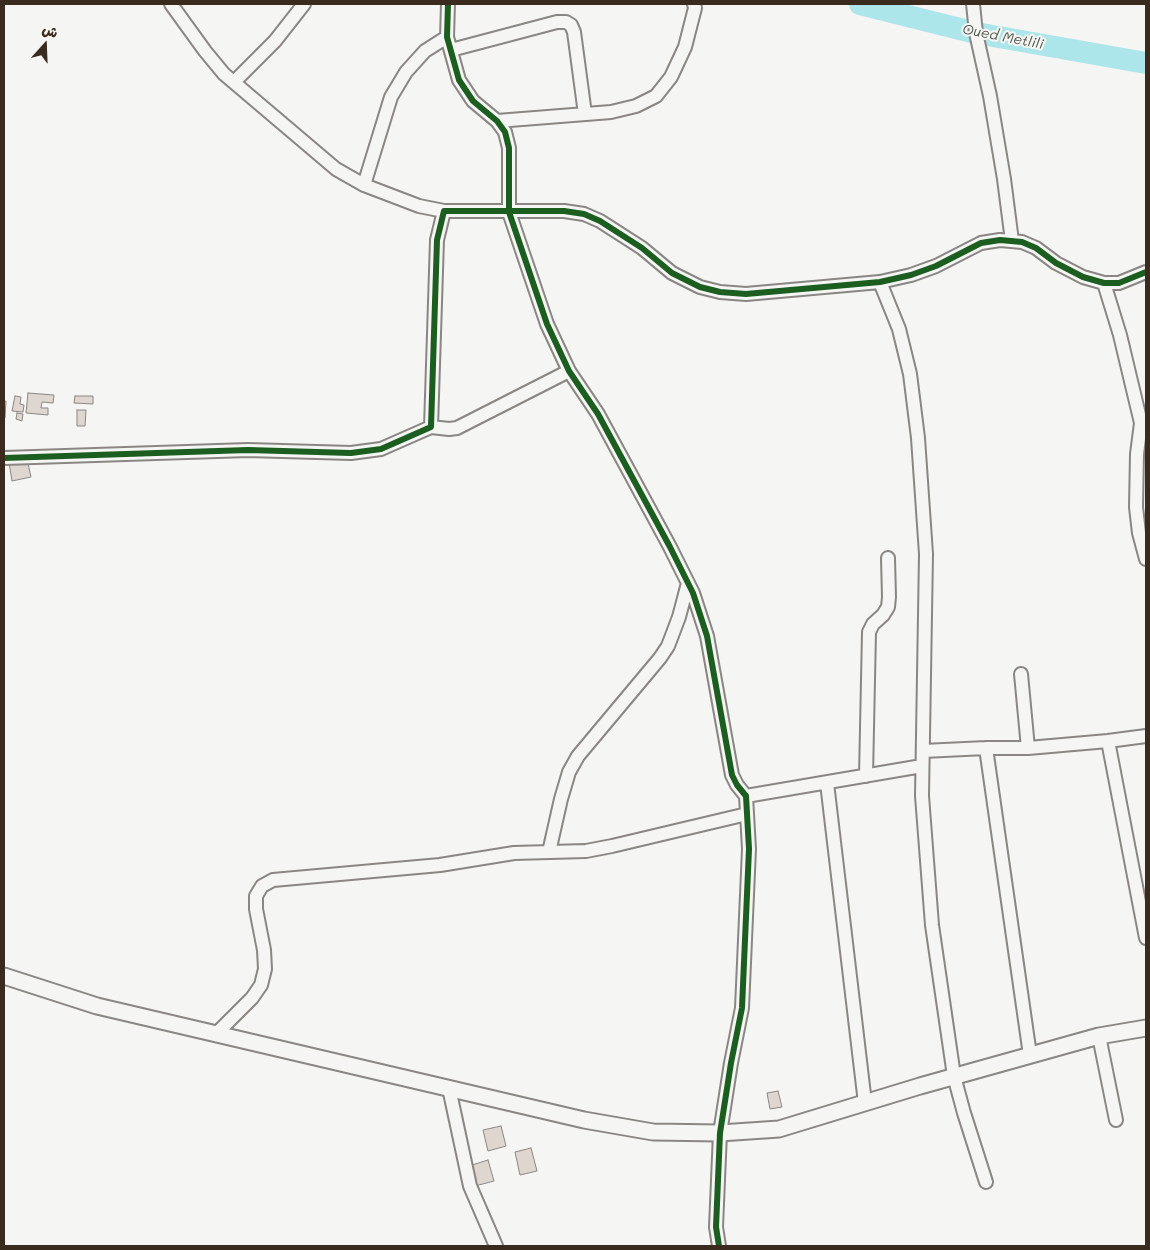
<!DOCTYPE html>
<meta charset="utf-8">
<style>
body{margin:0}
#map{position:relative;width:1150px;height:1250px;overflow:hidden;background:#f5f5f3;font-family:Mali,"Playpen Sans Arabic",sans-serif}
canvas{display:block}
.frame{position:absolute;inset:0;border:5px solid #3b2a1e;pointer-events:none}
.north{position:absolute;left:20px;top:20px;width:50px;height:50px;-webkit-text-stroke:4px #f6f6f2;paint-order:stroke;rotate:20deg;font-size:14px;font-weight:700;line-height:20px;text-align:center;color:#3b2a1e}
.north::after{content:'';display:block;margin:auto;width:18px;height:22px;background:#3b2a1e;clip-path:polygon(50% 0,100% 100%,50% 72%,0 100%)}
</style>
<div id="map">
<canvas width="1150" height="1250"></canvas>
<div class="frame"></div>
<div class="north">ش</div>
</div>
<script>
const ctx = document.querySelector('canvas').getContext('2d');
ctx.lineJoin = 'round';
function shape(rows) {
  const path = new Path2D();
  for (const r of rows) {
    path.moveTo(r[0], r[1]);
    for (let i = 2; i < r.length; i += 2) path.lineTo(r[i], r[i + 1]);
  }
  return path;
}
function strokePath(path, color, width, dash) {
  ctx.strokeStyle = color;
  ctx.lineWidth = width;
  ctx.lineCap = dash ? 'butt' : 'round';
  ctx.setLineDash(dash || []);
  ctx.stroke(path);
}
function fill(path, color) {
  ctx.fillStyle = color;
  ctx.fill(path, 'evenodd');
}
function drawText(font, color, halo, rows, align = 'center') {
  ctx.font = font + ' Mali,sans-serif';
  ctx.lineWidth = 4;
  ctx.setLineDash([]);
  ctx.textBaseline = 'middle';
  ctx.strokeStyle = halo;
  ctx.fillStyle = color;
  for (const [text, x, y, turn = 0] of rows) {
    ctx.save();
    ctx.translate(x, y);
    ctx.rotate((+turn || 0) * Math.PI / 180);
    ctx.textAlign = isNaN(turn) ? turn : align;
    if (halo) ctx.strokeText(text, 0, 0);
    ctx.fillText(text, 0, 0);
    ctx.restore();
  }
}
const river = shape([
 [860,4,976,33,1146,63]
]);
const building = shape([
 [28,393,54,395,53,403,42,402,41,408,48,408,48,415,26,413,28,393],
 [15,396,21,397,20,404,24,405,23,412,12,411,15,396],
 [75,396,93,396,93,404,74,403,75,396],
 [4,401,6,401,5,418,4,418,4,401],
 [77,410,86,410,85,426,77,426,77,410],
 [17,413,23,414,22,421,16,419,17,413],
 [27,459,31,477,12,481,9,463,27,459],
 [778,1091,782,1107,770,1109,767,1093,778,1091],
 [501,1126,506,1146,488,1151,483,1130,501,1126],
 [531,1148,537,1171,520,1175,515,1152,531,1148],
 [488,1160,494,1181,475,1186,469,1166,488,1160]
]);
const minor = shape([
 [171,4,205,51,224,74,336,169,364,185,419,206,444,211],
 [448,4,447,37,459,80,473,101,497,121,505,132,509,148,509,212,547,324,569,371,598,414,670,547,693,593,707,636,732,775,737,785,746,796,749,849,742,1008,731,1063,720,1133,716,1227,719,1246],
 [973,4,976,33,990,96,1004,179,1012,241],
 [451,50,557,22,566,22,571,25,574,32,585,114],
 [234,82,275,41,304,4],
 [497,121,611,112,636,106,656,96,671,77,685,47,695,8,694,4],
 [364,185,391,97,406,72,425,51,447,37],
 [880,282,899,329,910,374,918,438,926,554,922,796,932,925,954,1076,964,1113,986,1182],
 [1104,283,1120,335,1141,423,1137,454,1136,507,1139,533,1146,559],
 [431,427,449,429,457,428,569,371],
 [4,458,248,450,351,453,381,449,431,427,437,240,444,211,564,211,584,214,600,221,642,248,672,273,700,287,720,292,746,294,880,282,911,275,936,266,981,243,1000,240,1022,242,1036,248,1056,263,1083,277,1104,283,1119,283,1146,272],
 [1021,674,1028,748],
 [1108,741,1146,938],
 [986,748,1030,1055],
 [923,751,986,748,1028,748,1108,741,1146,736],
 [866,776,869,632,873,624,883,615,888,607,889,597,888,558],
 [827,783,865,1103],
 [746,796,922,766],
 [549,852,561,799,569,772,578,756,660,658,668,646,679,617,688,583],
 [216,1034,252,998,261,985,265,969,264,950,256,909,256,896,262,886,273,880,440,865,514,853,586,851,612,846,747,814],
 [1099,1036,1116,1120],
 [449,1088,470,1186,496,1246]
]);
const tertiary = shape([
 [4,976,97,1006,584,1120,653,1132,720,1133,779,1129,920,1086,1099,1036,1146,1028]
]);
const cycleway = shape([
 [448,4,447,37,459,80,473,101,497,121,505,132,509,148,509,212,547,324,569,371,598,414,670,547,693,593,707,636,732,775,737,785,746,796,749,849,742,1008,731,1063,720,1133,716,1227,719,1246],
 [4,458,248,450,351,453,381,449,431,427,437,240,444,211,564,211,584,214,600,221,642,248,672,273,700,287,720,292,746,294,880,282,911,275,936,266,981,243,1000,240,1022,242,1036,248,1056,263,1083,277,1104,283,1119,283,1146,272]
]);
const waterNames = [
 ["Oued Metlili",1003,37,11]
];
strokePath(river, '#ade6ea', 22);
fill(building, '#e0d6d0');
strokePath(building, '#8a8683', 1);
strokePath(minor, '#8a8683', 16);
strokePath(tertiary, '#8a8683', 19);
strokePath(minor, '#f5f5f3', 12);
strokePath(tertiary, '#f5f5f3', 15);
strokePath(cycleway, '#1b5e20', 6);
drawText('italic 14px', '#505850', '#f6f6f2', waterNames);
</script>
